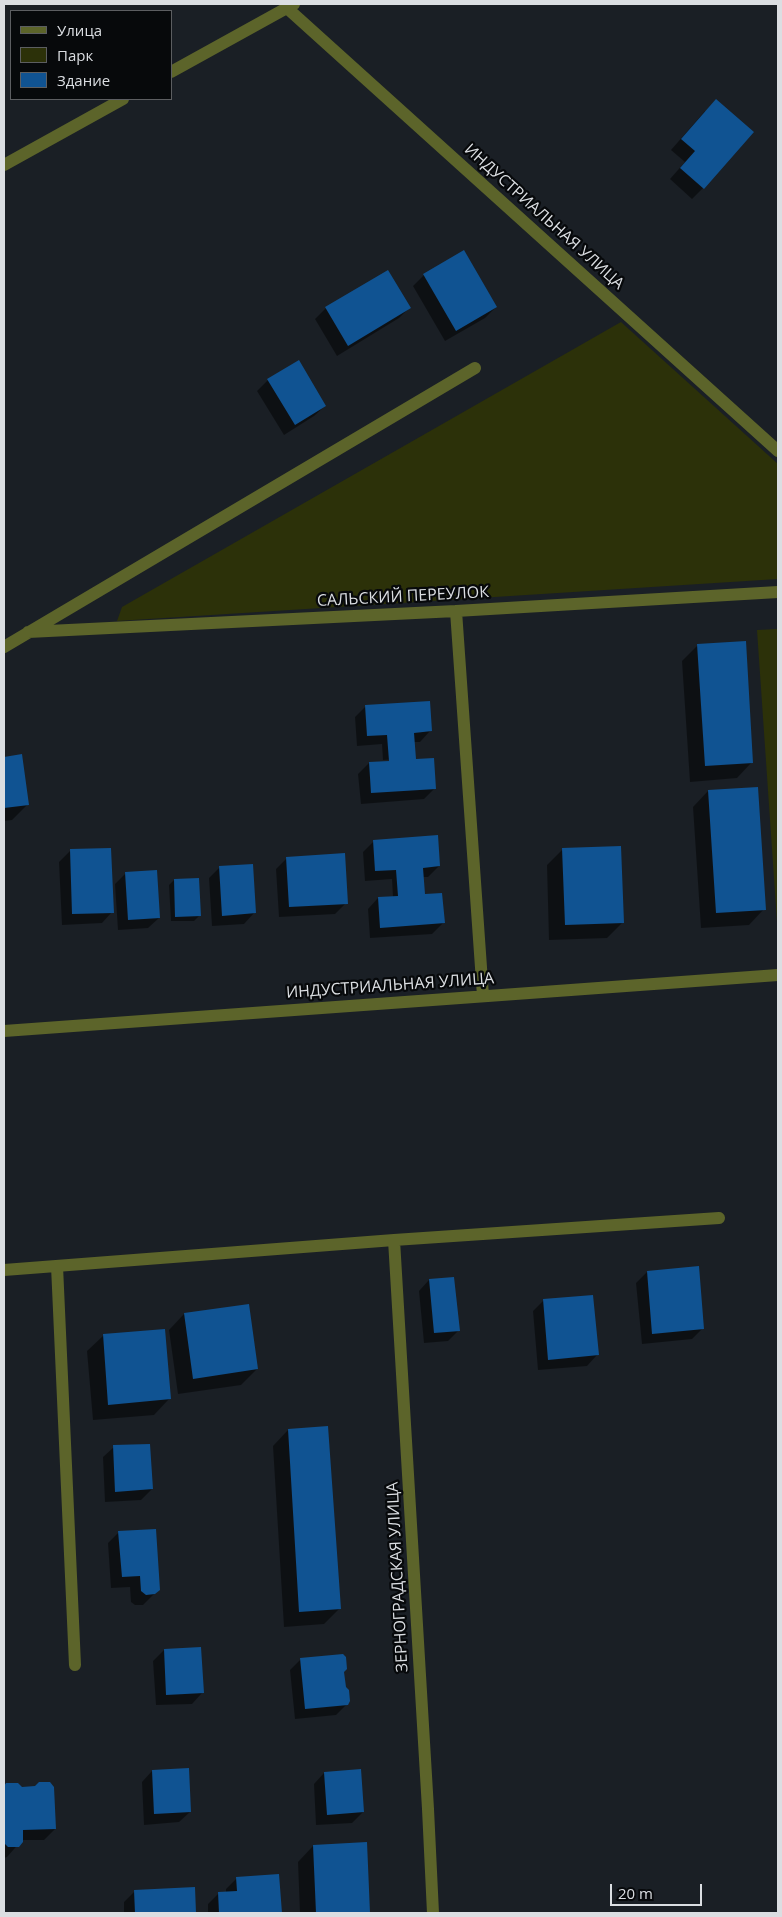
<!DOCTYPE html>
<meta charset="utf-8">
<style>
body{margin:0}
#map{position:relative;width:782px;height:1917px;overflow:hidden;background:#1a1f25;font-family:"Open Sans",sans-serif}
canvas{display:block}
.frame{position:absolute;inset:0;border:5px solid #dbdee2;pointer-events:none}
.legend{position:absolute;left:10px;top:10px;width:162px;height:90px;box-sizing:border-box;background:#07090b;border:1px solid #5c5e61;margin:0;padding:6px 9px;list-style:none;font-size:15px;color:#dbdee2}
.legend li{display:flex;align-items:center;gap:10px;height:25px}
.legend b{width:25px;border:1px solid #5c5e61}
.scale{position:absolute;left:610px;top:1884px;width:92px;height:22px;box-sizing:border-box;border:2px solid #dbdee2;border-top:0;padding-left:6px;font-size:15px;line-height:18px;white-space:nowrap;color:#dbdee2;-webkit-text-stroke:4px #07090b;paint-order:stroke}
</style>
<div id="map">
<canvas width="782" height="1917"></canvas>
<div class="frame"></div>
<ul class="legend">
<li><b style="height:6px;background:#5c642a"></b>Улица</li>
<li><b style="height:14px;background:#2c3109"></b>Парк</li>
<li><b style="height:14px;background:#105392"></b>Здание</li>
</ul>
<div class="scale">20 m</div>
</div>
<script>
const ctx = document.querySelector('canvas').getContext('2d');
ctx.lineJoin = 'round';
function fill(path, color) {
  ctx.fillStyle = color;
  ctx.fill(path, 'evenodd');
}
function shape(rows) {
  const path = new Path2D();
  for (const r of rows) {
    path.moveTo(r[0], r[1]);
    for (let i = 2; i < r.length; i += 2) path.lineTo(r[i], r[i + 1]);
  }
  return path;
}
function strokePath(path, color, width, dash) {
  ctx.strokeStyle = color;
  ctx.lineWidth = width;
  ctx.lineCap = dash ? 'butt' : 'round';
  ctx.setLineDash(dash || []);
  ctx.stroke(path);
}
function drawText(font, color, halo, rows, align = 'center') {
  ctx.font = font + ' "Open Sans",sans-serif';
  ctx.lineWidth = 4.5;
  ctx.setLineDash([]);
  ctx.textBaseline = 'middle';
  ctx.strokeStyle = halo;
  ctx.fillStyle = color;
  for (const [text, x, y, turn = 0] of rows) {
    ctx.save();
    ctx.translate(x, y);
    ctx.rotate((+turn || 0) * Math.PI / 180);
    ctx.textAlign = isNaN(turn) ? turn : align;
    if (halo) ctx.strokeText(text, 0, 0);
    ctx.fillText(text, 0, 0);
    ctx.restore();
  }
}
const green = shape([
 [621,322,778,464,778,579,117,621,122,607],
 [778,629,778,922,777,922,757,630]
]);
const shadow = shape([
 [705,111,703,188,692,199,670,179,685,162,671,150],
 [424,275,496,307,485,318,445,341,413,286],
 [326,308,409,308,399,318,337,356,315,319],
 [298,362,325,406,314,416,284,435,257,391,268,380],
 [698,645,752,762,737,778,690,782,682,661],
 [366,706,430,731,420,742,413,742,415,760,435,788,424,799,361,804,358,774,369,763,411,760,411,758,383,760,382,744,357,746,355,717],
 [21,756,27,805,12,820,4,821,4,758],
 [708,791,764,909,749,925,701,928,693,807],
 [374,841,439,866,428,877,423,877,424,893,443,923,432,934,370,938,368,909,378,898,393,897,392,879,365,881,363,852],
 [562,850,622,923,607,938,549,940,547,865],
 [70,851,112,912,102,923,62,925,59,862],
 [287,858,346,903,335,914,279,917,276,869],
 [220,867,254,913,244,924,212,926,209,878],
 [126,873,159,918,148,928,118,930,115,884],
 [174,880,200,915,194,921,171,921,169,885],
 [647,1272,703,1328,692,1339,642,1344,636,1283],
 [429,1280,459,1330,448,1341,424,1343,419,1291],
 [544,1300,597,1355,587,1366,538,1370,533,1311],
 [184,1314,257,1369,241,1385,178,1394,169,1330],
 [164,1331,169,1399,154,1415,93,1420,87,1351,103,1336],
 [288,1430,339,1609,324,1624,284,1627,273,1446],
 [114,1447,152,1489,141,1500,105,1502,103,1457],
 [119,1532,159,1589,143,1605,135,1605,131,1602,130,1587,111,1588,108,1543],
 [164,1650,202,1693,192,1704,156,1705,153,1661],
 [301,1659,343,1672,347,1704,336,1715,295,1719,290,1670],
 [152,1771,190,1812,179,1822,144,1825,142,1782],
 [324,1773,363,1812,352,1823,316,1825,314,1784],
 [7,1784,21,1788,35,1787,55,1829,44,1840,22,1840,7,1857,4,1858,4,1787],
 [365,1844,368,1913,300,1913,298,1862,313,1846],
 [278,1875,281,1913,208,1913,208,1904,218,1894,226,1893,226,1889,237,1878],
 [194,1888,195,1913,124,1913,124,1902,135,1891]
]);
const building = shape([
 [716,99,754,132,704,189,680,168,695,151,681,139],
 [464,250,497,307,456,331,423,274],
 [388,270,411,308,348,346,325,307],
 [299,360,326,406,295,425,267,379],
 [746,641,753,763,705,766,697,644],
 [430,701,432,731,414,733,416,759,434,758,436,789,371,793,369,762,389,761,387,735,367,736,365,705],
 [22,754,29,805,4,808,4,757],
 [758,787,766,910,716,913,708,790],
 [438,835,440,866,423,868,425,894,442,893,445,923,380,928,378,897,398,896,396,870,375,871,373,840],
 [621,846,624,923,565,925,562,848],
 [111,848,114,913,72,914,70,849],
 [345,853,348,904,289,907,286,857],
 [253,864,256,913,222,916,219,866],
 [157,870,160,918,128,920,125,872],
 [199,878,201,916,175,917,174,879],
 [699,1266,704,1329,652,1334,647,1271],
 [454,1277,460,1331,434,1333,429,1279],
 [593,1295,599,1355,548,1360,543,1299],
 [249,1304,258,1369,193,1379,184,1313],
 [165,1329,171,1399,108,1405,103,1334],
 [328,1426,341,1609,299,1612,288,1429],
 [150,1444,153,1489,115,1492,113,1445],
 [156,1529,160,1590,155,1594,146,1595,141,1591,140,1576,122,1577,118,1531],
 [201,1647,204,1693,166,1695,164,1649],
 [343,1654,346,1657,347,1669,344,1672,346,1687,349,1690,350,1701,348,1705,305,1709,300,1658],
 [189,1768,191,1812,154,1814,152,1770],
 [361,1769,364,1812,327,1815,324,1772],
 [39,1782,50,1782,54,1787,56,1829,23,1830,23,1842,19,1847,8,1847,4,1843,4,1786,6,1783,18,1783,22,1787,35,1786],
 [367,1842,370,1913,316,1913,313,1845],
 [279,1874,282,1913,219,1913,218,1892,237,1891,236,1877],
 [195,1887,196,1913,135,1913,134,1890]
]);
const minor = shape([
 [287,8,778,451],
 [171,72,294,4],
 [4,165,123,99],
 [456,611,483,996],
 [28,632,456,611,778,592],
 [4,647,475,368],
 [4,1031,778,975],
 [394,1240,428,1809,433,1913],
 [57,1266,75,1665],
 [4,1270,394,1240,719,1218]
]);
const streetNames = [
 ["ИНДУСТРИАЛЬНАЯ УЛИЦА",544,217,42],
 ["САЛЬСКИЙ ПЕРЕУЛОК",403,597,-3],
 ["ИНДУСТРИАЛЬНАЯ УЛИЦА",390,986,-4],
 ["ЗЕРНОГРАДСКАЯ УЛИЦА",398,1577,-93]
];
fill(green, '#2c3109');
fill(shadow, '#0007');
fill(building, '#105392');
strokePath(minor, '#5c642a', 12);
drawText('16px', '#dbdee2', '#07090b', streetNames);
</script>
